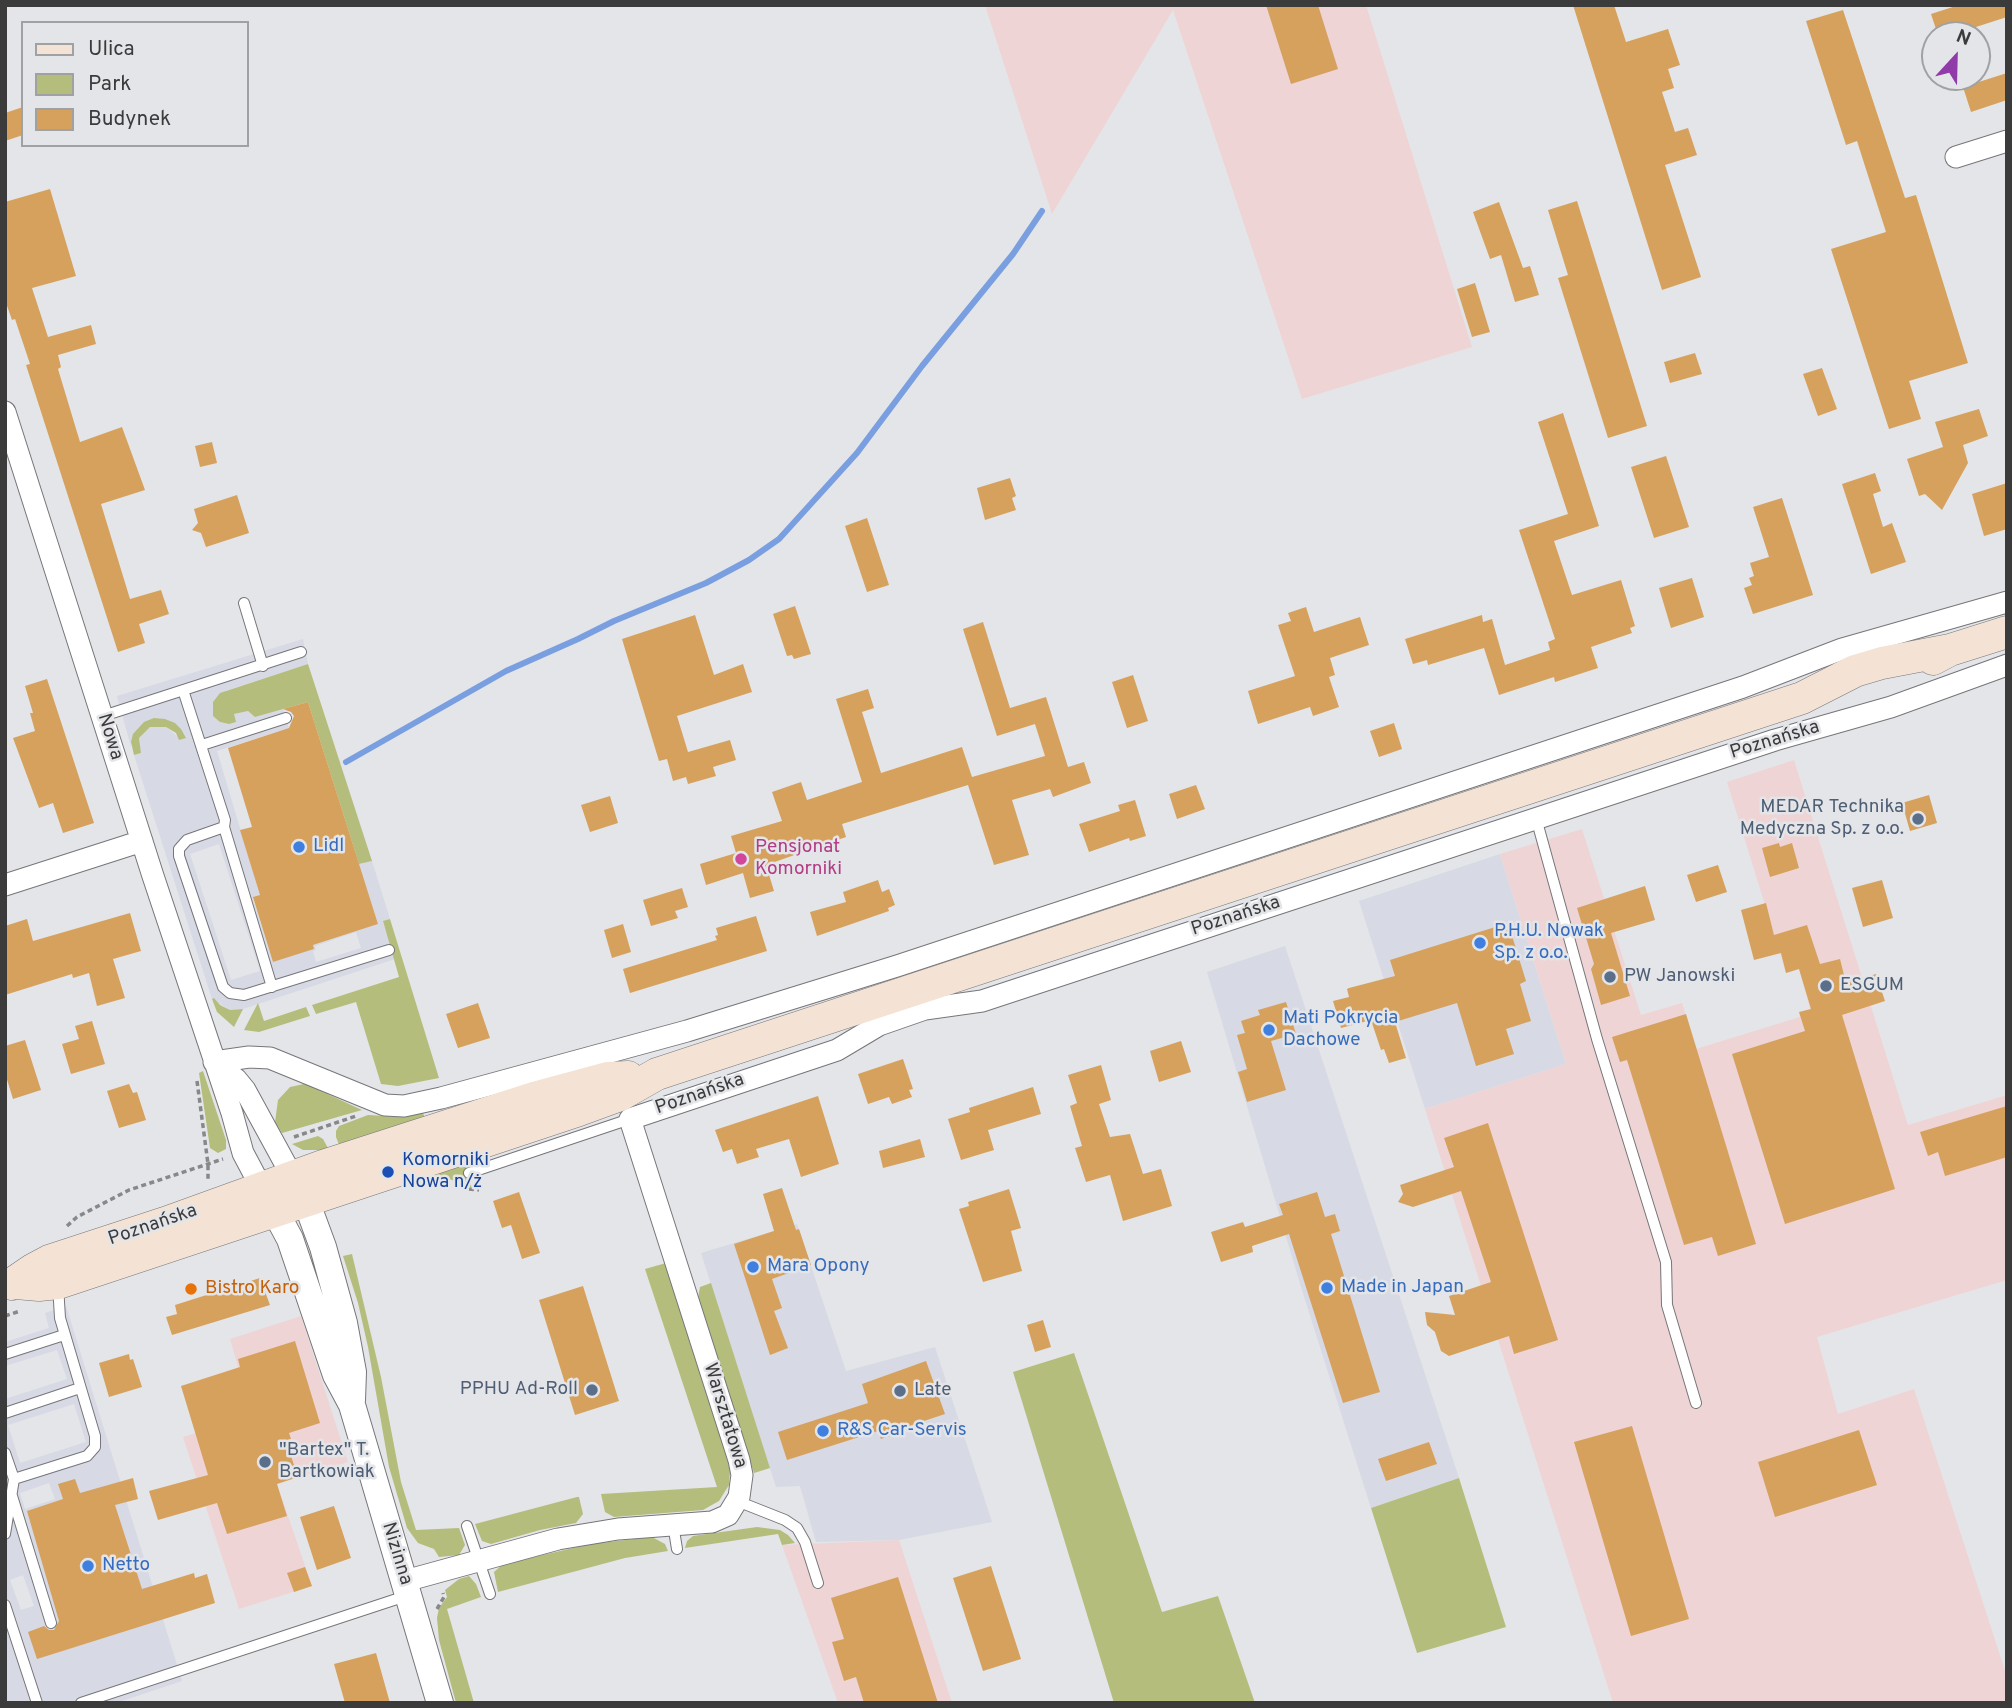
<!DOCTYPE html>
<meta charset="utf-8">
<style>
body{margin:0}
#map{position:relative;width:2012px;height:1708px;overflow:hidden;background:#e4e5e8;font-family:Overpass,sans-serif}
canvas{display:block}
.frame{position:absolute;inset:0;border:7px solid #3b3b3c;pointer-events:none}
.legend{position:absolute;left:21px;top:21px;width:228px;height:126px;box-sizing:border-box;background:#e4e5e8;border:2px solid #a0a1a3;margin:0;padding:9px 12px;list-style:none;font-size:21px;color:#3b3b3c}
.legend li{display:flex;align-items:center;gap:14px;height:35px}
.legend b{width:35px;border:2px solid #a0a1a3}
.north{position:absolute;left:1921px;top:21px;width:70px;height:70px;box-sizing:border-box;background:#e4e5e8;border:2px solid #a0a1a3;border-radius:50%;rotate:22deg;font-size:19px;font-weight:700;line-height:28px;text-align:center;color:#3b3b3c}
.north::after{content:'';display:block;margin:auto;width:24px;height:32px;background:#903ba9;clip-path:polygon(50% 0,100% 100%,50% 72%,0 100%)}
</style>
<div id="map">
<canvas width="2012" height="1708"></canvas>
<div class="frame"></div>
<ul class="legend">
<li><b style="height:9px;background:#f4e3d4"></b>Ulica</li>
<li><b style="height:19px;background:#b5bd7c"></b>Park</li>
<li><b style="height:19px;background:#d5a15d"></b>Budynek</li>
</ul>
<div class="north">N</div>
</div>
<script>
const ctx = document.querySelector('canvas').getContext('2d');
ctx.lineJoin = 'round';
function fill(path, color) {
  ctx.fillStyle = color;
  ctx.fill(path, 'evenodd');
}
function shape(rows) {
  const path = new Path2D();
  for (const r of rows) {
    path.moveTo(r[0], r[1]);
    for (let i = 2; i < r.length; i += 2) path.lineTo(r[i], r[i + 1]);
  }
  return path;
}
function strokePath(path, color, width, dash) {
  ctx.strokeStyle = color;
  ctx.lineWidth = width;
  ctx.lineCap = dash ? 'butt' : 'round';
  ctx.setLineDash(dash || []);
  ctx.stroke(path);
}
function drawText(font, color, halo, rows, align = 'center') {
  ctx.font = font + ' Overpass,sans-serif';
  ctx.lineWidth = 5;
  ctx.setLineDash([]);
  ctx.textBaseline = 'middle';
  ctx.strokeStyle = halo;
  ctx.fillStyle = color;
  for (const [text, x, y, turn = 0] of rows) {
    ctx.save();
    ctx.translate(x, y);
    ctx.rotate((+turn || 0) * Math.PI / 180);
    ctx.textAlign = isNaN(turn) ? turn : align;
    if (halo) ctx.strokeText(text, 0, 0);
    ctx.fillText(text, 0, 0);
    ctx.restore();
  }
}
const built = shape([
 [303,639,308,664,225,691,220,722,229,724,234,714,248,711,255,717,283,709,289,728,217,751,260,895,253,898,273,962,314,949,313,945,378,924,359,864,372,861,390,919,383,922,395,959,243,1009,230,1010,212,999,134,755,141,753,139,738,150,727,166,727,177,736,185,738,159,718,131,742,131,747,117,696],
 [219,844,260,971,231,980,190,854],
 [356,932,361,948,316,962,313,951,316,950,315,946],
 [1500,854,1566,1064,1425,1109,1359,901],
 [1285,946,1459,1478,1371,1508,1301,1287,1207,972],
 [797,1224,846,1371,935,1347,992,1522,899,1540,816,1542,800,1486,776,1487,701,1253],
 [66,1306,182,1681,116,1703,8,1703,5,1692,5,1399,67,1379,57,1350,5,1366,5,1342,49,1328,45,1313],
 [74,1404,86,1442,20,1463,8,1425],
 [49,1483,55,1499,25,1509,20,1493],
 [23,1575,34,1606,21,1610,10,1580]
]);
const industrial = shape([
 [985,5,1366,5,1472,347,1302,399,1173,10,1052,214],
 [1794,760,1908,1125,2007,1095,2007,1280,1817,1337,1838,1414,1914,1389,2007,1677,2007,1703,1613,1703,1425,1109,1566,1064,1500,854,1582,829,1641,1015,1682,1003,1696,1049,1800,1017,1799,1012,1810,1009,1799,969,1786,973,1727,782],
 [301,1316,348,1462,277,1484,312,1586,239,1609,183,1437,252,1415,230,1339],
 [899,1540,952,1703,838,1703,782,1545]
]);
const green = shape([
 [308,664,372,861,359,864,308,702,255,717,248,711,234,714,236,722,229,724,220,722,213,716,213,702,220,693],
 [154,718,165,719,175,723,181,729,186,738,179,740,176,733,166,727,150,727,139,738,141,753,134,755,131,742,133,734,144,722],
 [390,919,439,1078,398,1086,381,1084,356,1002,316,1014,312,1005,399,977,383,921],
 [214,998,220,1005,230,1010,243,1009,234,1027,217,1012,212,999],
 [258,1003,264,1021,306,1007,310,1016,259,1032,244,1030],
 [203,1071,226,1140,226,1149,218,1153,210,1148,199,1073],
 [304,1084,308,1085,362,1110,282,1133,275,1122,278,1100,290,1087],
 [423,1113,425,1118,340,1147,336,1137,336,1131,339,1126,368,1115,402,1117],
 [318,1136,323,1139,329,1150,303,1150,292,1144],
 [453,1161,465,1164,472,1188,444,1177,418,1185,417,1182],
 [352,1254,381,1377,401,1482,416,1530,459,1528,465,1545,459,1555,439,1557,434,1549,418,1543,407,1528,389,1467,368,1347,358,1303,343,1256],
 [666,1263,727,1457,730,1472,729,1485,719,1501,703,1510,614,1517,605,1512,601,1494,717,1487,645,1269],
 [711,1283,770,1468,754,1473,698,1298,700,1287],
 [1074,1353,1162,1612,1218,1596,1255,1703,1114,1703,1013,1372],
 [1459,1478,1506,1627,1417,1653,1371,1508],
 [577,1497,579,1497,583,1514,576,1523,540,1530,491,1544,482,1541,475,1524],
 [757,1527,780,1530,788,1535,795,1543,782,1545,778,1534,685,1548,687,1541,693,1536],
 [652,1537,665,1544,668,1551,625,1558,498,1592,494,1572,503,1564,591,1544],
 [469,1576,476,1584,481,1597,447,1609,474,1703,456,1703,439,1640,437,1618,439,1608,447,1597,445,1590,459,1579]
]);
const stream = shape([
 [346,762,506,671,578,639,614,621,706,583,749,560,779,539,857,453,922,366,1013,254,1042,211]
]);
const building = shape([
 [1266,5,1318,5,1338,69,1291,84],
 [1573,5,1614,5,1626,42,1668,29,1680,65,1668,69,1674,88,1662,92,1675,132,1688,128,1697,155,1665,165,1701,277,1662,290],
 [1959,5,2007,5,2007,17,1951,35,1938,35,1931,14],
 [1843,10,1905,198,1916,195,1968,363,1909,381,1921,419,1889,429,1831,249,1886,232,1857,141,1846,145,1806,21],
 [2007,73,2007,100,1971,112,1963,87],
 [23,107,23,135,5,141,5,113],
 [50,189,76,276,32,288,48,337,91,325,96,344,58,355,61,367,58,369,80,442,122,427,145,490,101,504,130,599,161,590,169,614,139,624,145,643,118,652,26,365,30,364,15,319,12,320,5,300,5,202],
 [1577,201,1647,426,1608,438,1558,278,1568,275,1548,210],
 [1499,202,1523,268,1530,266,1539,295,1515,302,1501,255,1490,259,1473,212],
 [1475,283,1490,332,1472,337,1457,289],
 [1695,353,1702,374,1670,383,1664,362],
 [1822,368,1837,409,1818,416,1803,374],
 [1979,409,1988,436,1963,445,1968,463,1942,510,1925,494,1919,496,1907,459,1943,447,1935,422],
 [1563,413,1599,526,1554,541,1572,595,1621,580,1635,626,1630,628,1632,633,1591,647,1598,668,1555,682,1554,677,1499,695,1484,648,1428,665,1427,660,1413,664,1405,639,1482,615,1483,622,1492,619,1505,665,1550,650,1548,642,1555,639,1519,530,1568,514,1538,422],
 [212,442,217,463,200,467,195,446],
 [1666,456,1689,527,1654,538,1631,467],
 [1875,473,1881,491,1873,494,1883,527,1892,523,1906,562,1871,574,1842,484],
 [1010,478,1016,496,1012,498,1016,510,985,520,977,488],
 [2007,483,2007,529,1984,536,1972,494],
 [237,495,249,533,206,547,201,533,192,530,198,523,194,509],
 [1782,498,1813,595,1753,614,1744,588,1752,585,1749,578,1754,576,1750,563,1769,557,1753,507],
 [867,518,889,585,867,592,845,526],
 [1692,578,1704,617,1671,628,1659,588],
 [795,606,811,654,794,659,792,655,787,656,773,614],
 [1306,607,1314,632,1360,617,1369,645,1330,658,1335,675,1329,677,1339,707,1313,716,1310,707,1258,724,1248,691,1295,676,1278,625,1291,621,1288,613],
 [695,615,714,675,743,664,752,692,677,716,688,752,730,740,736,760,713,767,716,776,688,784,686,777,673,781,667,759,659,761,622,639],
 [983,622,1010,708,1046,697,1068,767,1084,762,1091,783,1053,797,1050,789,1012,800,1029,855,994,865,968,785,842,824,846,837,766,865,774,891,750,898,743,873,706,885,700,864,736,853,731,836,782,821,772,792,801,782,807,800,862,782,836,699,868,689,874,708,862,712,881,773,962,747,972,777,1045,756,1035,724,997,736,963,629],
 [1133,675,1148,721,1127,728,1112,682],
 [47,679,94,823,63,833,53,803,39,808,13,738,35,731,30,713,33,713,25,686],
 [308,702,378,924,313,945,314,949,273,962,253,897,260,895,240,830,252,827,228,748,289,728,294,716,291,712,283,709],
 [1394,723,1402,749,1379,757,1370,731],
 [1196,785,1205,809,1177,819,1169,794],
 [1929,795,1937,823,1910,831,1902,803],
 [610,796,618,823,590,832,581,805],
 [1135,800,1146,836,1130,841,1129,838,1089,852,1079,824,1120,811,1118,805],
 [1779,843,1780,847,1792,843,1799,868,1770,877,1762,848],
 [1718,865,1727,892,1696,902,1687,875],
 [878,880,882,892,889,889,895,905,888,908,889,911,817,936,810,912,846,902,843,892],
 [1882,880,1893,918,1863,927,1852,888],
 [1645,886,1655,920,1611,933,1630,996,1601,1005,1591,969,1594,964,1577,908],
 [682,888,688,907,675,911,678,918,651,926,643,900],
 [1766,903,1774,935,1807,925,1820,964,1840,959,1846,983,1876,974,1885,1001,1842,1015,1895,1189,1785,1224,1732,1054,1805,1031,1799,1012,1811,1009,1799,969,1786,973,1781,953,1754,960,1741,910],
 [130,913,141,951,113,959,125,998,97,1006,89,973,73,978,72,974,5,995,5,926,27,919,33,941],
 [756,916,767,951,630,993,623,969,717,940,715,936,718,935,716,928],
 [1508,923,1526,981,1520,984,1531,1021,1506,1029,1514,1054,1476,1066,1457,1003,1395,1022,1406,1058,1389,1063,1384,1049,1381,1050,1371,1020,1341,1028,1333,1001,1349,997,1347,989,1349,988,1395,976,1390,960],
 [623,924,631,952,612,958,604,930],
 [1286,1002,1296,1034,1271,1041,1286,1090,1247,1102,1238,1072,1247,1069,1237,1035,1245,1033,1241,1021,1260,1015,1258,1010],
 [478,1003,490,1038,458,1048,446,1014],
 [1686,1014,1756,1244,1718,1256,1712,1237,1684,1245,1627,1060,1620,1062,1612,1037],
 [92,1021,105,1064,71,1074,62,1044,79,1039,75,1026],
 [25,1040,41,1090,13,1099,5,1073,5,1046],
 [1181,1041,1191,1072,1159,1082,1150,1051],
 [903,1059,913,1089,909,1090,912,1097,892,1104,889,1097,868,1104,858,1074],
 [1101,1065,1111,1100,1099,1104,1110,1137,1130,1134,1143,1174,1161,1169,1172,1206,1123,1221,1110,1175,1086,1182,1075,1148,1082,1146,1070,1106,1077,1103,1068,1075],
 [129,1084,133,1093,137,1092,146,1120,119,1128,107,1091],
 [1033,1087,1041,1114,988,1130,994,1150,961,1160,948,1119,970,1112,969,1108],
 [818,1096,839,1164,801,1177,789,1139,756,1149,759,1157,737,1164,732,1149,723,1152,715,1130],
 [2007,1106,2007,1157,1945,1176,1938,1152,1928,1156,1920,1132],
 [1488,1123,1558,1340,1514,1354,1509,1336,1449,1356,1441,1351,1435,1332,1427,1325,1425,1312,1455,1315,1449,1296,1491,1282,1461,1191,1413,1207,1398,1202,1403,1194,1400,1185,1454,1167,1444,1138],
 [920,1139,925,1157,883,1168,879,1151],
 [782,1188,796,1230,799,1229,811,1265,772,1279,782,1308,774,1311,788,1348,770,1355,734,1244,774,1231,763,1194],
 [1009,1189,1021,1228,1011,1231,1022,1271,983,1282,959,1209,969,1206,968,1202],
 [519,1192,540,1253,522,1259,511,1225,502,1228,493,1201],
 [1317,1192,1325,1217,1335,1214,1340,1231,1331,1234,1380,1392,1343,1403,1289,1234,1252,1246,1253,1252,1221,1262,1211,1232,1243,1222,1245,1227,1283,1215,1279,1204],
 [260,1278,270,1305,172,1335,166,1317,177,1314,175,1305],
 [583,1286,619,1401,575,1415,539,1300],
 [1043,1320,1051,1347,1035,1352,1027,1325],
 [295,1341,320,1423,289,1433,291,1439,286,1441,298,1477,277,1484,287,1516,227,1534,217,1503,158,1520,149,1491,208,1475,181,1386,240,1367,238,1359],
 [129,1354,130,1360,133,1359,142,1387,109,1397,99,1363],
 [926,1361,945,1414,897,1430,898,1433,881,1439,878,1431,787,1460,778,1432,868,1403,862,1384],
 [1632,1426,1689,1619,1631,1636,1574,1442],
 [1859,1430,1877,1485,1775,1517,1758,1462],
 [1429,1442,1437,1464,1386,1481,1378,1459],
 [133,1478,138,1499,115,1505,142,1589,194,1573,195,1578,207,1574,215,1603,37,1659,28,1632,44,1626,49,1630,54,1630,59,1621,27,1511,63,1499,58,1484,75,1479,80,1493],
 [334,1506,351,1558,317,1570,300,1517],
 [991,1566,1021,1659,983,1671,953,1578],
 [305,1567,312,1586,294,1592,287,1573],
 [898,1577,938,1703,864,1703,856,1677,844,1681,832,1642,844,1639,831,1598],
 [376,1653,390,1703,345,1703,334,1664]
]);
const path = shape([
 [197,1081,208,1164,208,1181],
 [294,1137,356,1116],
 [469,1189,479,1190],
 [67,1226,77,1217,129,1190,223,1159],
 [5,1316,20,1311],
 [437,1609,444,1597,443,1593]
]);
const service = shape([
 [244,603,263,666],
 [183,690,225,820,224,827,187,840,179,849,179,856,223,987,230,993,244,995,389,950],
 [103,716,301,652],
 [202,745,286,718],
 [1536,818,1597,1039,1666,1262,1667,1305,1696,1403],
 [224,827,272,987],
 [469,1173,630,1119],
 [5,1354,64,1335],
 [5,1413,80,1388],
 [5,1453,14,1479,5,1534],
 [14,1479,87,1456,95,1447,95,1436,60,1318,58,1285],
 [12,1496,51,1623],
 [737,1501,785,1520,797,1528,805,1542,818,1583],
 [673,1524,677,1549],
 [467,1526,490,1594],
 [5,1605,37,1703],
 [81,1703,409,1595]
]);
const minor = shape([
 [1956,157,2007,141],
 [5,412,153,876,232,1113,243,1153,261,1187],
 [5,885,142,841],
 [214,1062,249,1057,270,1058,385,1105,404,1106,441,1098,687,1031,897,966,1743,687,1842,649,2007,602],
 [214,1062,236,1079,245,1090,292,1176],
 [405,1581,558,1539,618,1529,712,1522,728,1515,739,1497,742,1475,739,1460,630,1119,837,1050,879,1025,925,1009,982,1001,1775,740,1891,707,2007,665]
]);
const tertiary = shape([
 [297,1185,306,1201,323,1247,344,1323,353,1372,352,1400],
 [267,1196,290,1239,336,1375,352,1405,440,1703]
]);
const secondary = shape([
 [1933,659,1950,650,2007,632],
 [16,1283,39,1285,58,1283,579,1110,620,1095,657,1074,1802,698,1855,671,1882,663,1950,650],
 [12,1284,34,1269,49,1261,165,1223,320,1167,534,1098,608,1078,628,1077]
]);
const markers = [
 [1918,819,7,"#5c6f8a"],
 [299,847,7,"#3f7fe0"],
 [741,859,7,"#d1479c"],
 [1480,943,7,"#3f7fe0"],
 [1610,977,7,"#5c6f8a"],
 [1826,986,7,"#5c6f8a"],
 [1269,1030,7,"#3f7fe0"],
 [388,1172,7,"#1a4fb4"],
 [753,1267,7,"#3f7fe0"],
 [1327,1288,7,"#3f7fe0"],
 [191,1289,7,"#e8710a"],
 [592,1390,7,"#5c6f8a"],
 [900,1391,7,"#5c6f8a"],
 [823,1431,7,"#3f7fe0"],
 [265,1462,7,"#5c6f8a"],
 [88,1566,7,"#3f7fe0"]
];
const streetNames = [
 ["Nowa",109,737,73],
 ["Poznańska",1775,741,-17],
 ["Poznańska",1236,917,-18],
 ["Poznańska",700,1095,-19],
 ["Poznańska",153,1226,-19],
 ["Warsztatowa",724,1416,73],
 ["Nizinna",396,1554,73]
];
const serviceNames = [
 ["MEDAR Technika",1904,808,"right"],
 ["Medyczna Sp. z o.o.",1904,830,"right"],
 ["PW Janowski",1624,977],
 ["ESGUM",1840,986],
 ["PPHU Ad-Roll",578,1390,"right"],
 ["Late",914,1391],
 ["\"Bartex\" T.",279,1451],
 ["Bartkowiak",279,1473]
];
const shopNames = [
 ["Lidl",313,847],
 ["P.H.U. Nowak",1494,932],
 ["Sp. z o.o.",1494,954],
 ["Mati Pokrycia",1283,1019],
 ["Dachowe",1283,1041],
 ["Mara Opony",767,1267],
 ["Made in Japan",1341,1288],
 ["R&S Car-Servis",837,1431],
 ["Netto",102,1566]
];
const hotelNames = [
 ["Pensjonat",755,848],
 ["Komorniki",755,870]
];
const transitNames = [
 ["Komorniki",402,1161],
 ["Nowa n/ż",402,1183]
];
const foodNames = [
 ["Bistro Karo",205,1289]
];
fill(built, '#d7d9e4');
fill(industrial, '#efd4d5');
fill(green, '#b5bd7c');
strokePath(stream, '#799fe0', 6);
fill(building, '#d5a15d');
strokePath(service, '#76767a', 12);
strokePath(minor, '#76767a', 23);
strokePath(tertiary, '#76767a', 28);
strokePath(secondary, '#76767a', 33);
strokePath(path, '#87888a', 3.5, [5, 3.5]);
strokePath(service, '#fff', 10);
strokePath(minor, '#fff', 21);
strokePath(tertiary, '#fff', 26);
strokePath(secondary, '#f4e3d4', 32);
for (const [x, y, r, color] of markers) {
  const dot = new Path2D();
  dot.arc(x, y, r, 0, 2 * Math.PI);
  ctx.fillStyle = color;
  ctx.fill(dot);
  strokePath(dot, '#e4e5e8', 2.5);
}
drawText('19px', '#3b3b3c', '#e4e5e8', streetNames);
drawText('19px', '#4e5e75', '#e4e5e8', serviceNames, 'left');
drawText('19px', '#366cbe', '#e4e5e8', shopNames, 'left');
drawText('19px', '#b23c85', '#e4e5e8', hotelNames, 'left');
drawText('19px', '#164399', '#e4e5e8', transitNames, 'left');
drawText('19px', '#c56008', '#e4e5e8', foodNames, 'left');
</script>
